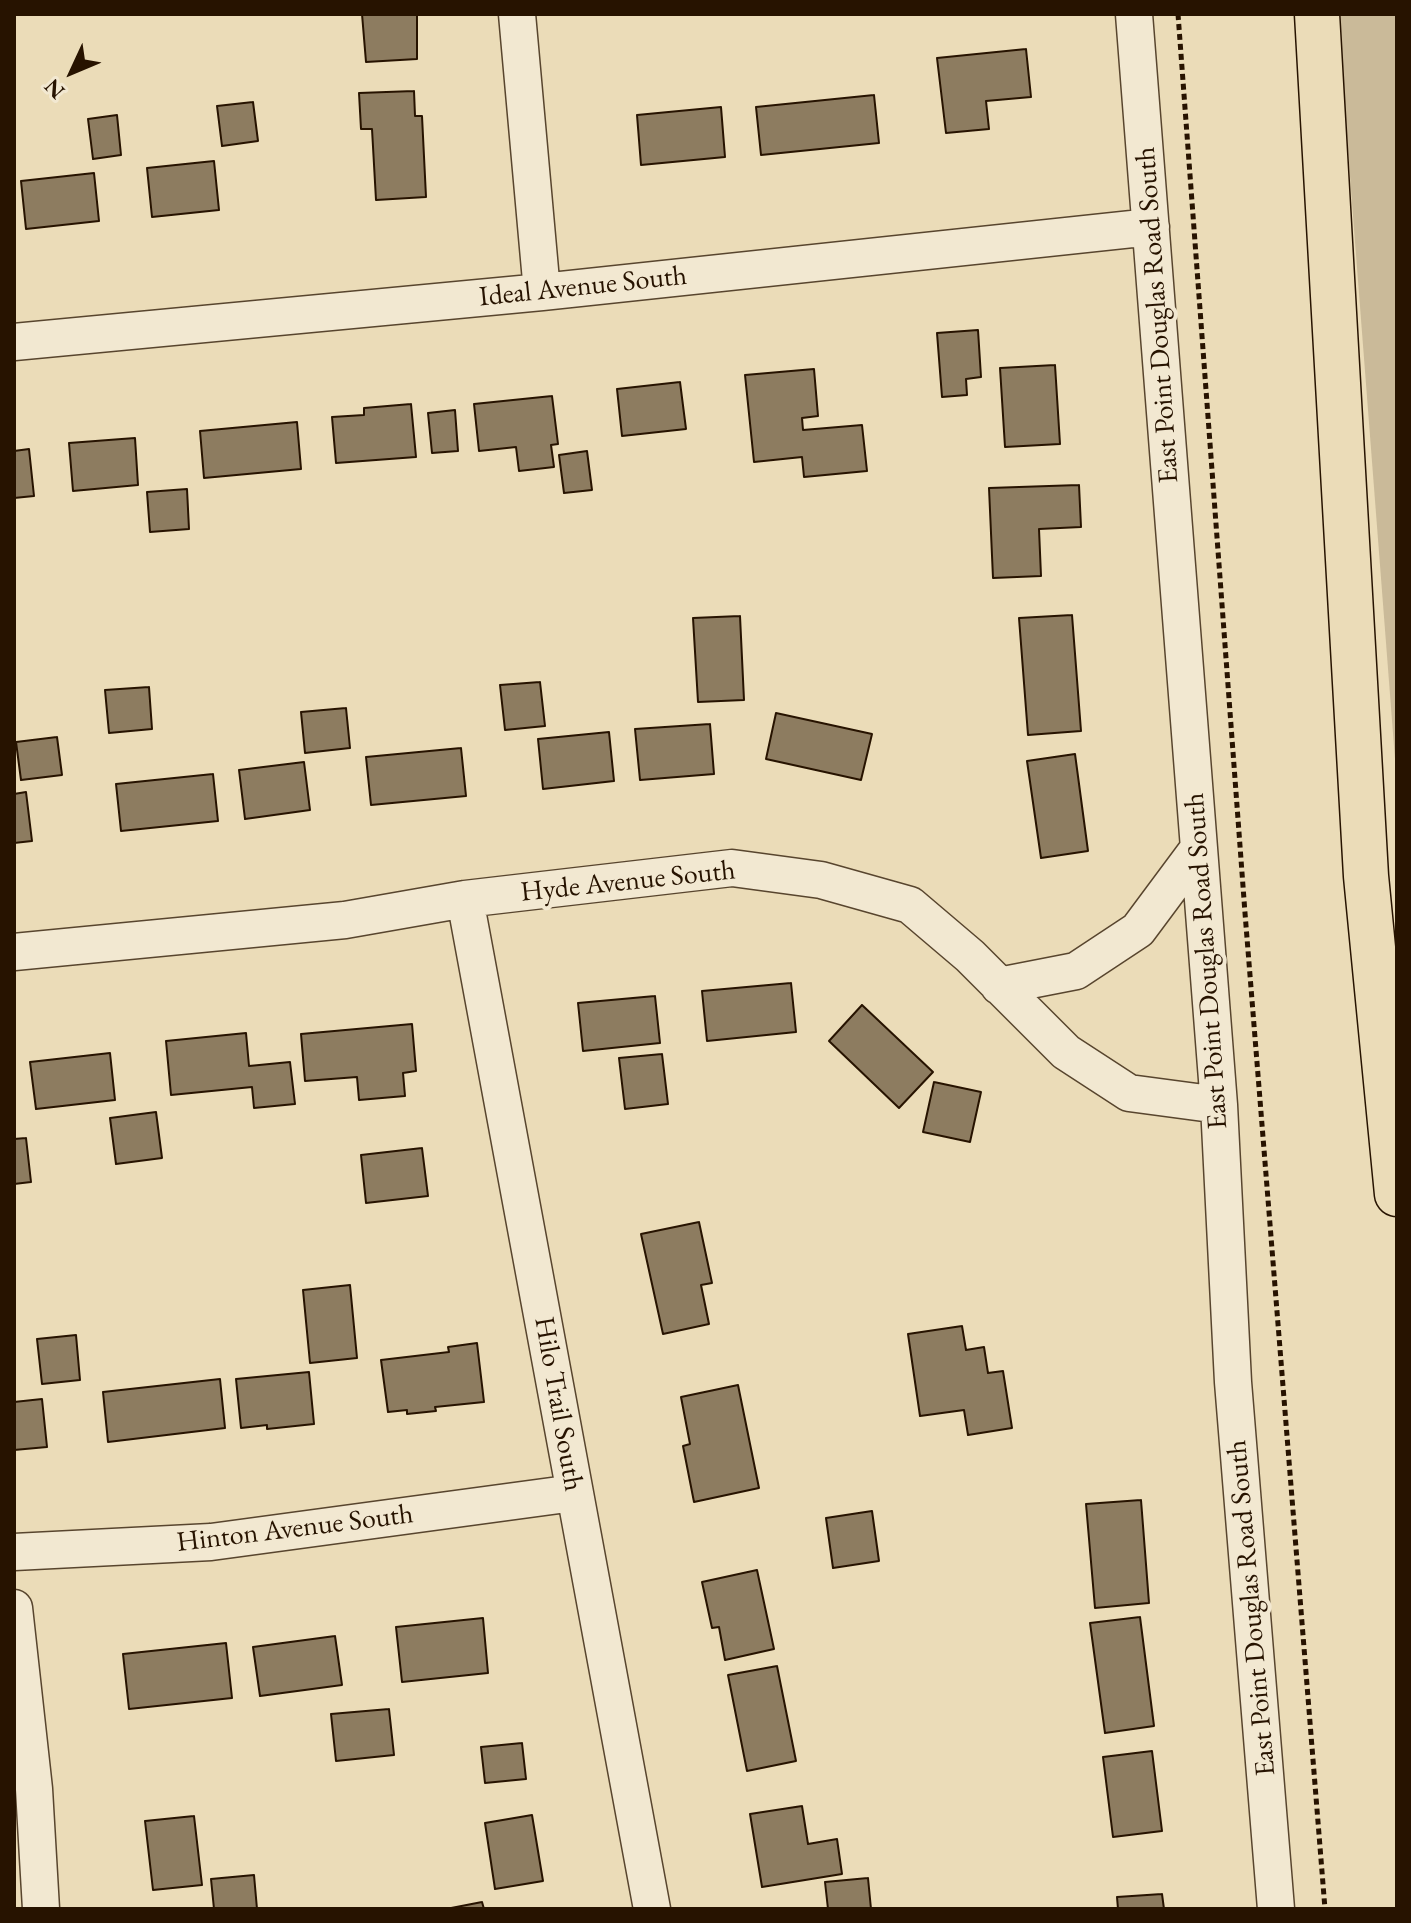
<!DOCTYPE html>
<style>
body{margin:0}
#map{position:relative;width:1411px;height:1923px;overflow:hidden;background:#ebdcb8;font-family:"EB Garamond",serif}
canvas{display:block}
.frame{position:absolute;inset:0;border:16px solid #271300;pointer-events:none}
.north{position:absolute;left:32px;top:32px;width:80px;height:80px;-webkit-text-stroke:6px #f2e8d1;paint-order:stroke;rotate:226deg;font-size:22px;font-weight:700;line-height:32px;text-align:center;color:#271300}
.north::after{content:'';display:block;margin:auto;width:28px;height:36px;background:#271300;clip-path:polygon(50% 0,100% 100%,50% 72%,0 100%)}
</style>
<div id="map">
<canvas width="1411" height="1923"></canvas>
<div class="frame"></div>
<div class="north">N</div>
</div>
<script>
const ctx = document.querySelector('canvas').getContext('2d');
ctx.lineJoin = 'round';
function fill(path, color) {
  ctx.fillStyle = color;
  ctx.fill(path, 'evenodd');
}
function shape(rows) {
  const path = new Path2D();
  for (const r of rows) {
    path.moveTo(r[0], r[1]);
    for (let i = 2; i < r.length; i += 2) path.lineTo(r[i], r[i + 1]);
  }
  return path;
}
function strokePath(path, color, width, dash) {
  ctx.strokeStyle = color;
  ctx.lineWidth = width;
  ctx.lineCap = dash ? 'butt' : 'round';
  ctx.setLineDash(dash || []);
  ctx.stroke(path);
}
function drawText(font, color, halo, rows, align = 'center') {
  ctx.font = font + ' "EB Garamond",serif';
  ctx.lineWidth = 8;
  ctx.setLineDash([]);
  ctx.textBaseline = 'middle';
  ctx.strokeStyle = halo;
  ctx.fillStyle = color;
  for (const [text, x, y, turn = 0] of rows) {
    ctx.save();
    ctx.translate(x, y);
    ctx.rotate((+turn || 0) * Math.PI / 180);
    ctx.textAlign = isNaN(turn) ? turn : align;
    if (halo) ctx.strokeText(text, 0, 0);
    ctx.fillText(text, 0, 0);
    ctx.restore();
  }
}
const green = shape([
 [1338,14,1397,14,1397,785,1352,203]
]);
const building = shape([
 [362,14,417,14,417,59,366,62,362,14],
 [1026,49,1031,97,986,101,989,129,946,133,937,58,1026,49],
 [414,91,415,116,422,116,426,197,376,200,372,129,361,129,359,93,414,91],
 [874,95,879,143,761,155,756,107,874,95],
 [253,102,258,141,222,146,217,106,253,102],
 [721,107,725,157,641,165,637,115,721,107],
 [117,115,121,155,93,159,88,119,117,115],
 [214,161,219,210,152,217,147,168,214,161],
 [94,173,99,221,26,229,21,181,94,173],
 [978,330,981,377,966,379,967,395,942,397,937,333,978,330],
 [1055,365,1060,444,1005,447,1000,368,1055,365],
 [814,369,818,416,802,418,803,430,862,425,867,471,804,477,802,457,754,462,745,375,814,369],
 [680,382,686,429,622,436,617,389,680,382],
 [552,396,558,444,551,445,554,467,519,471,516,447,479,451,474,404,552,396],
 [411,404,416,457,336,463,332,417,364,415,364,408,411,404],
 [455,410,458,451,432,453,428,413,455,410],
 [297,422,301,469,204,478,200,431,297,422],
 [135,438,138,485,73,491,69,443,135,438],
 [29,449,34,496,14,498,14,451,29,449],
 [587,451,592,490,564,493,559,455,587,451],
 [1079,485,1081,527,1039,529,1041,576,993,578,989,488,1079,485],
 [187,489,189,529,150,532,147,492,187,489],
 [1072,615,1081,731,1028,735,1019,618,1072,615],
 [740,616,744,700,698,702,693,618,740,616],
 [540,682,545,726,505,730,500,685,540,682],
 [149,687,152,729,109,733,105,690,149,687],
 [346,708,350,748,305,753,301,712,346,708],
 [776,713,872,734,861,780,766,759,776,713],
 [710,724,714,774,640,780,635,729,710,724],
 [609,732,614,781,543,789,538,739,609,732],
 [57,737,62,775,21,780,16,742,57,737],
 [461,748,466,796,371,805,366,757,461,748],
 [1075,754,1088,851,1041,858,1027,761,1075,754],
 [304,762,310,810,245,819,239,770,304,762],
 [213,774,218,821,121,831,116,784,213,774],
 [26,792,32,841,14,843,14,794,26,792],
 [791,983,796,1032,707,1041,702,991,791,983],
 [655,996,660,1043,583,1051,578,1003,655,996],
 [862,1005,933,1072,899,1108,829,1041,862,1005],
 [412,1024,416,1071,403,1073,405,1096,359,1100,357,1077,305,1081,301,1034,412,1024],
 [246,1033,249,1066,290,1062,295,1104,254,1108,252,1087,171,1095,166,1041,246,1033],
 [110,1053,115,1100,36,1109,30,1062,110,1053],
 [662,1054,668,1104,625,1109,619,1058,662,1054],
 [934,1082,981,1092,970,1142,923,1132,934,1082],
 [156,1112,162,1158,116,1164,110,1118,156,1112],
 [26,1138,31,1182,14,1184,14,1139,26,1138],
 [422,1148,428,1196,366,1203,361,1155,422,1148],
 [699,1222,712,1283,701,1285,709,1324,663,1334,641,1234,699,1222],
 [350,1285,357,1358,310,1363,303,1290,350,1285],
 [962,1326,966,1350,984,1347,988,1373,1003,1371,1012,1428,968,1435,964,1410,920,1416,908,1334,962,1326],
 [76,1335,80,1380,42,1384,37,1339,76,1335],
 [477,1343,484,1402,435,1407,436,1411,407,1414,407,1410,388,1412,381,1360,449,1352,448,1347,477,1343],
 [309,1372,314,1424,267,1429,267,1425,241,1428,236,1379,309,1372],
 [220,1379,225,1428,108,1442,103,1392,220,1379],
 [738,1385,759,1488,694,1502,683,1446,690,1444,681,1397,738,1385],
 [42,1399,47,1447,14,1450,14,1402,42,1399],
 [1141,1500,1149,1603,1095,1608,1086,1504,1141,1500],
 [872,1511,879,1561,833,1568,826,1518,872,1511],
 [757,1570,774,1649,725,1660,719,1627,712,1628,702,1582,757,1570],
 [1140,1617,1154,1726,1105,1733,1090,1623,1140,1617],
 [483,1618,488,1673,402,1682,396,1627,483,1618],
 [335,1636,342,1685,260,1696,253,1647,335,1636],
 [226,1643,232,1698,129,1709,123,1654,226,1643],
 [777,1666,796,1761,747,1771,728,1675,777,1666],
 [389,1709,394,1755,336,1761,331,1714,389,1709],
 [522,1743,526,1779,485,1783,481,1747,522,1743],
 [1152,1751,1162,1831,1113,1837,1103,1757,1152,1751],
 [802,1806,808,1844,837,1839,842,1874,762,1887,750,1814,802,1806],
 [532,1815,543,1881,495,1889,485,1823,532,1815],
 [194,1816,202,1885,153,1890,145,1821,194,1816],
 [254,1875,257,1909,214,1909,211,1879,254,1875],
 [868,1878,871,1909,828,1909,825,1882,868,1878],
 [1162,1894,1164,1909,1118,1909,1117,1897,1162,1894],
 [482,1902,484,1909,446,1909,482,1902]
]);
const path = shape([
 [1178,14,1245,913,1325,1909]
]);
const minor = shape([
 [517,14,542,292],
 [1134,14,1219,1105,1233,1382,1276,1909],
 [14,342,542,292,1151,227],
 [465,899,652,1909],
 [14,952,345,920,465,899,732,868,821,880,910,905,970,956,1066,1052,1129,1093,1219,1105],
 [999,986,1076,971,1138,930,1199,848],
 [14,1552,211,1542,574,1493],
 [14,1608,34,1789,41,1909]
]);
const highway = shape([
 [1317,14,1366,876,1397,1194]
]);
const streetNames = [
 ["Ideal Avenue South",583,287,-6],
 ["East Point Douglas Road South",1158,315,-94],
 ["Hyde Avenue South",628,882,-6],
 ["East Point Douglas Road South",1207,961,-94],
 ["Hilo Trail South",558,1404,80],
 ["Hinton Avenue South",295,1529,-7],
 ["East Point Douglas Road South",1252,1608,-95]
];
fill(green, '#caba99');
fill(building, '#8d7c60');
strokePath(building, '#271300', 2);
strokePath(minor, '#58452e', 39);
strokePath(highway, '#271300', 47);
strokePath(path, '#271300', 5, [6, 4]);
strokePath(minor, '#f2e8d1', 36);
strokePath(highway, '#ebdcb8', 44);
drawText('28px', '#271300', '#f2e8d1', streetNames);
</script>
